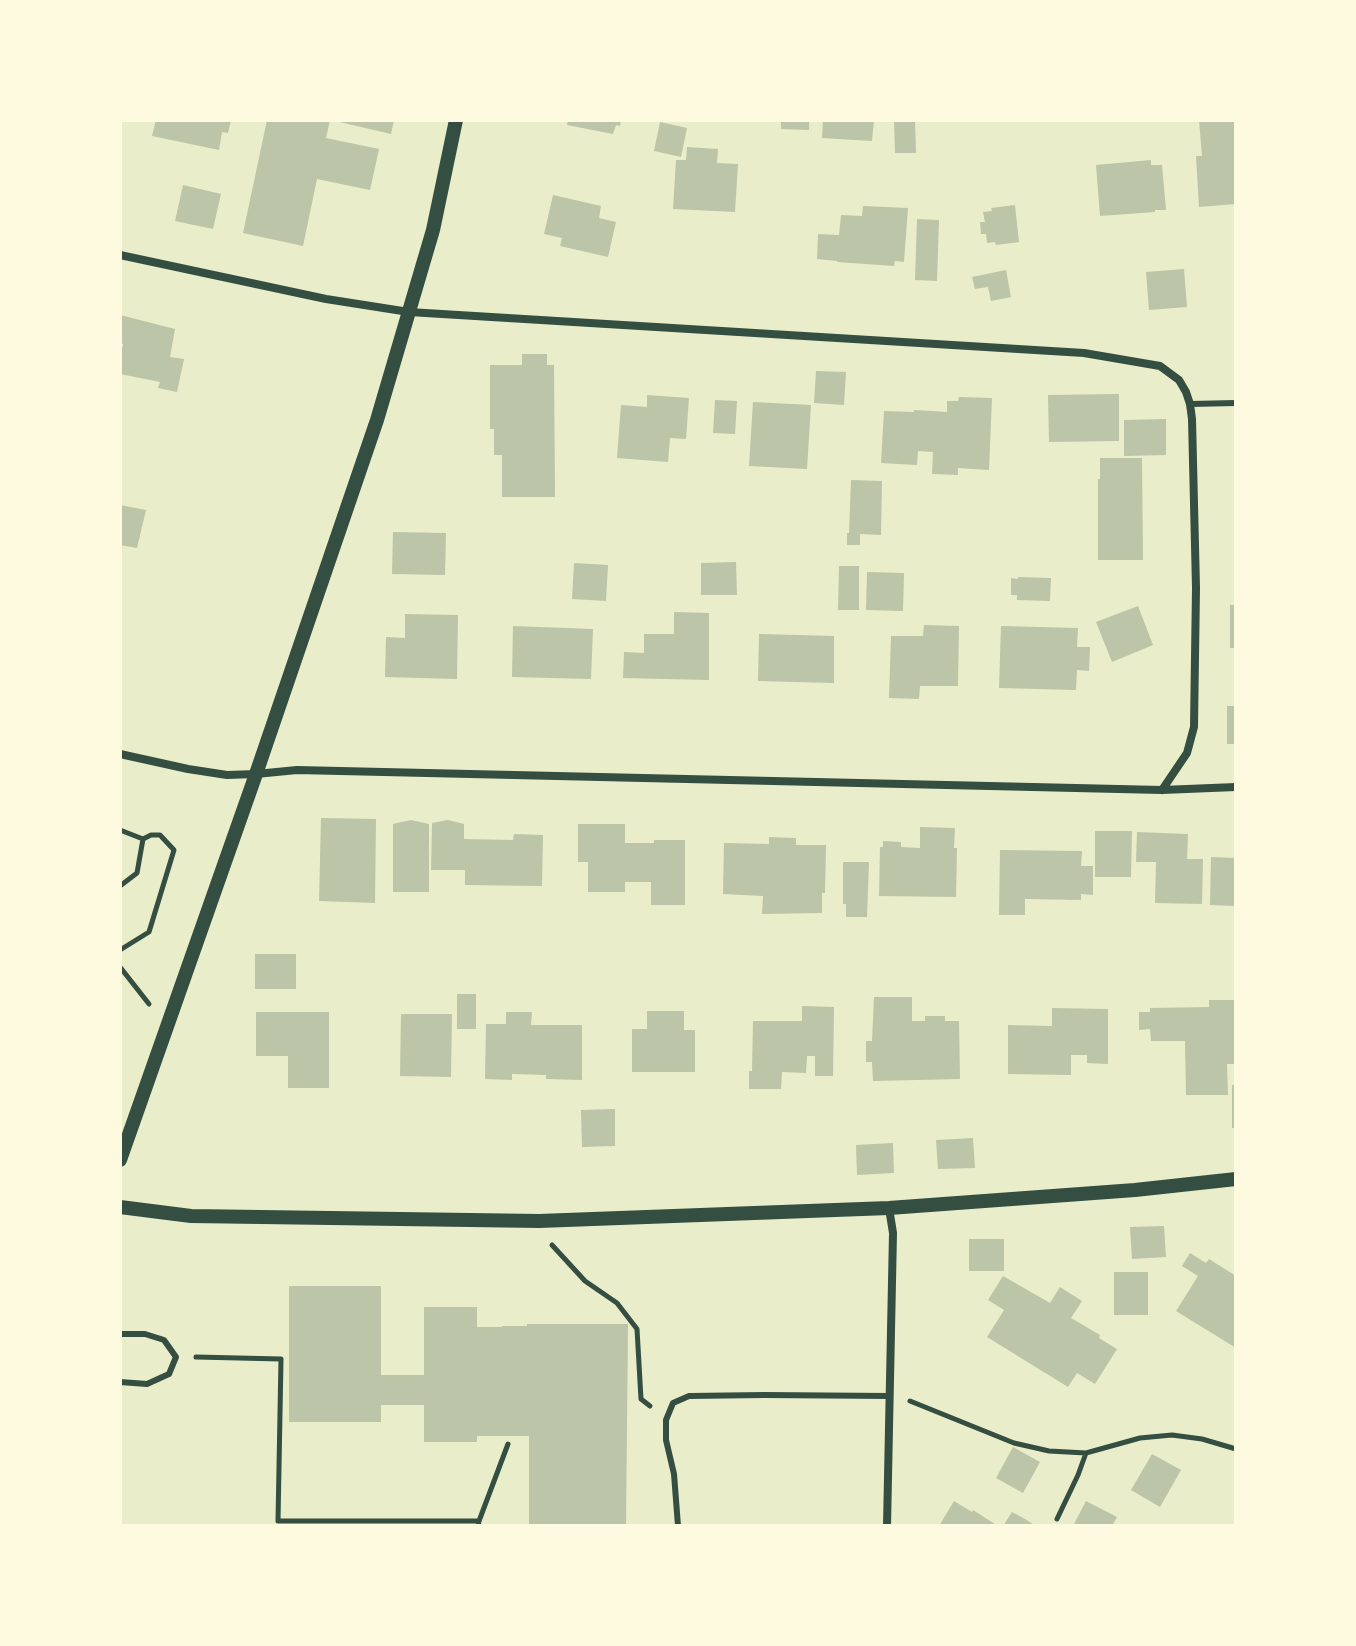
<!DOCTYPE html>
<style>
body{margin:0}
#map{position:relative;width:1356px;height:1646px;overflow:hidden;background:#e9edc9;font-family:Raleway,sans-serif}
canvas{display:block}
.frame{position:absolute;inset:0;border:122px solid #fefae0;pointer-events:none}
</style>
<div id="map">
<canvas width="1356" height="1646"></canvas>
<div class="frame"></div>
</div>
<script>
const ctx = document.querySelector('canvas').getContext('2d');
ctx.lineJoin = 'round';
function fill(path, color) {
  ctx.fillStyle = color;
  ctx.fill(path, 'evenodd');
}
function shape(rows) {
  const path = new Path2D();
  for (const r of rows) {
    path.moveTo(r[0], r[1]);
    for (let i = 2; i < r.length; i += 2) path.lineTo(r[i], r[i + 1]);
  }
  return path;
}
function strokePath(path, color, width, dash) {
  ctx.strokeStyle = color;
  ctx.lineWidth = width;
  ctx.lineCap = dash ? 'butt' : 'round';
  ctx.setLineDash(dash || []);
  ctx.stroke(path);
}
const building = shape([
 [156,120,231,120,228,133,222,132,219,150,152,136],
 [267,120,330,120,326,138,379,149,370,190,317,179,303,246,243,233],
 [331,120,394,120,391,134],
 [568,120,621,120,620,126,616,125,613,134,567,125],
 [781,120,809,120,809,130,781,129],
 [823,120,874,120,872,141,822,138],
 [894,120,915,120,916,153,895,153],
 [1199,120,1236,120,1236,204,1199,207,1196,156,1202,156],
 [660,122,687,128,681,157,654,151],
 [687,147,718,149,717,163,738,164,735,212,673,209,676,160,686,160],
 [1151,160,1151,165,1162,165,1166,210,1155,210,1155,212,1100,216,1096,165],
 [183,185,221,194,213,229,175,221],
 [553,195,601,206,599,218,616,222,608,257,560,246,562,238,544,234],
 [1015,205,1019,242,996,245,995,242,987,243,986,234,981,234,980,222,985,222,983,212,992,211,991,208],
 [863,206,908,208,904,262,895,261,894,266,837,262,837,261,817,259,818,234,839,235,841,215,862,216],
 [917,219,939,220,937,281,915,280],
 [1184,269,1187,307,1149,310,1146,272],
 [1006,270,1011,297,991,301,988,287,975,289,972,277],
 [120,315,175,329,170,357,184,359,177,392,158,388,160,382,120,374,120,360,123,344,120,343],
 [522,354,547,354,547,365,554,365,555,497,502,497,502,455,494,455,494,429,490,429,490,365,522,365],
 [816,371,846,372,844,405,814,403],
 [1119,394,1119,441,1049,442,1048,395],
 [647,395,689,398,686,439,670,438,668,462,617,458,621,405,647,407],
 [959,397,992,398,989,470,958,468,958,475,932,474,933,452,918,451,917,465,881,463,884,411,914,412,914,410,947,412,947,401,958,401],
 [715,400,737,401,735,434,713,433],
 [753,402,811,405,807,469,749,466],
 [1166,419,1166,455,1124,456,1124,420],
 [1100,458,1142,458,1143,560,1098,560,1098,479,1100,479],
 [851,480,882,481,881,535,860,534,860,545,847,545,847,533,849,533],
 [120,505,146,510,137,548,120,545],
 [393,532,446,533,445,575,392,574],
 [736,562,737,595,701,595,701,563],
 [574,563,608,565,606,601,572,599],
 [839,566,859,566,859,610,838,610],
 [867,572,904,573,903,611,866,610],
 [1018,577,1051,578,1050,601,1017,600,1017,595,1011,595,1011,578,1018,579],
 [1230,605,1236,605,1236,648,1230,648],
 [1138,606,1153,645,1112,662,1096,622],
 [674,612,709,613,709,680,623,678,624,652,644,653,644,634,674,634],
 [405,614,458,615,457,679,385,677,386,637,405,638],
 [924,625,959,626,958,686,920,686,919,699,889,698,891,636,923,636],
 [513,626,593,629,591,679,512,677],
 [1001,626,1078,628,1077,647,1090,647,1089,671,1077,670,1076,690,999,688],
 [759,634,834,636,834,683,758,681],
 [1227,706,1236,706,1236,744,1227,744],
 [321,818,376,819,375,903,319,901],
 [411,820,429,824,429,892,393,892,393,824],
 [448,820,464,824,464,839,513,840,514,834,543,835,542,886,465,885,465,870,431,870,432,823],
 [578,824,625,824,625,843,654,843,654,840,685,840,685,905,651,905,651,882,625,882,625,892,588,892,588,862,578,862],
 [920,827,955,828,954,848,957,848,956,897,879,896,880,847,883,847,883,841,901,842,901,847,920,848],
 [1095,831,1132,831,1131,877,1095,877],
 [1137,832,1188,834,1187,859,1203,859,1202,904,1155,903,1156,862,1136,862],
 [769,837,796,838,796,845,826,845,825,893,822,893,822,913,762,914,763,896,723,894,724,843,769,844],
 [1000,850,1082,851,1081,866,1093,866,1093,895,1081,894,1081,900,1025,899,1025,915,999,915],
 [1211,857,1236,858,1236,906,1210,905],
 [843,862,869,862,867,917,846,917,846,904,843,904],
 [255,954,296,954,296,989,255,989],
 [457,994,476,994,476,1029,457,1029],
 [874,997,912,997,912,1021,925,1021,925,1016,945,1016,945,1021,959,1021,960,1079,873,1081,872,1062,866,1062,866,1041,872,1041],
 [1209,1000,1236,1000,1236,1064,1227,1064,1228,1095,1186,1095,1185,1041,1151,1041,1150,1029,1139,1030,1139,1012,1150,1012,1150,1008,1209,1007],
 [802,1006,834,1007,833,1076,815,1076,815,1056,807,1056,806,1073,782,1072,781,1089,749,1089,749,1071,752,1071,753,1021,802,1021],
 [1052,1008,1108,1009,1108,1064,1087,1063,1087,1055,1071,1055,1071,1075,1008,1074,1008,1025,1052,1026],
 [647,1011,684,1011,684,1030,695,1030,695,1072,632,1072,632,1029,647,1029],
 [256,1012,329,1012,329,1088,288,1088,288,1056,256,1056],
 [506,1012,532,1012,531,1025,582,1025,582,1080,546,1079,546,1075,512,1074,512,1080,485,1079,486,1024,506,1024],
 [401,1014,452,1014,451,1077,400,1076],
 [1232,1085,1236,1085,1236,1128,1232,1128],
 [615,1109,615,1146,582,1147,581,1110],
 [973,1138,975,1168,938,1169,936,1140],
 [893,1143,894,1173,857,1175,856,1145],
 [1164,1226,1166,1257,1132,1259,1130,1227],
 [969,1239,1004,1239,1004,1271,969,1271],
 [1190,1253,1206,1263,1209,1259,1236,1276,1236,1348,1176,1311,1198,1276,1182,1266],
 [1114,1272,1148,1272,1148,1315,1114,1315],
 [1003,1276,1050,1303,1060,1287,1082,1301,1071,1318,1100,1335,1099,1338,1117,1349,1095,1384,1077,1373,1068,1387,987,1337,1004,1310,988,1300],
 [289,1286,381,1286,381,1375,424,1375,424,1307,477,1307,477,1327,502,1327,502,1326,527,1326,527,1324,628,1324,626,1526,529,1526,529,1436,477,1436,477,1442,424,1442,424,1405,381,1405,381,1422,289,1422],
 [1013,1447,1040,1462,1023,1493,996,1478],
 [1152,1454,1181,1470,1160,1507,1131,1490],
 [954,1501,972,1512,973,1510,998,1526,939,1526],
 [1086,1501,1117,1517,1112,1526,1073,1526],
 [1012,1512,1025,1519,1036,1526,1003,1526]
]);
const path = shape([
 [120,830,143,839],
 [120,886,137,873,143,839,151,835,160,835,174,850,149,932,120,950],
 [120,967,149,1004],
 [552,1245,585,1281,617,1303,637,1329,641,1399,650,1406],
 [196,1357,281,1359,278,1521,479,1521],
 [910,1401,1014,1443,1049,1451,1086,1453,1140,1438,1172,1435,1202,1439,1236,1449],
 [1057,1519,1078,1475,1086,1453],
 [478,1526,479,1521,508,1444]
]);
const service = shape([
 [1190,404,1236,403],
 [120,1334,145,1334,164,1340,176,1357,169,1374,147,1384,120,1382],
 [678,1526,674,1474,666,1440,666,1420,673,1403,689,1396,764,1395,889,1396]
]);
const minor = shape([
 [120,255,326,299,409,312,1084,353,1160,366,1179,380,1186,392,1190,404,1192,419,1196,588,1194,727,1187,753,1162,790],
 [120,754,188,769,227,775,256,774,297,770,1162,790,1236,787],
 [887,1526,893,1233,889,1208]
]);
const tertiary = shape([
 [120,1160,256,774,377,420,433,230,456,120],
 [120,1207,191,1216,539,1221,889,1208,1135,1190,1236,1179]
]);
fill(building, '#bcc5a7');
strokePath(path, '#344e41', 5);
strokePath(service, '#344e41', 6);
strokePath(minor, '#344e41', 8);
strokePath(tertiary, '#344e41', 14);
</script>
